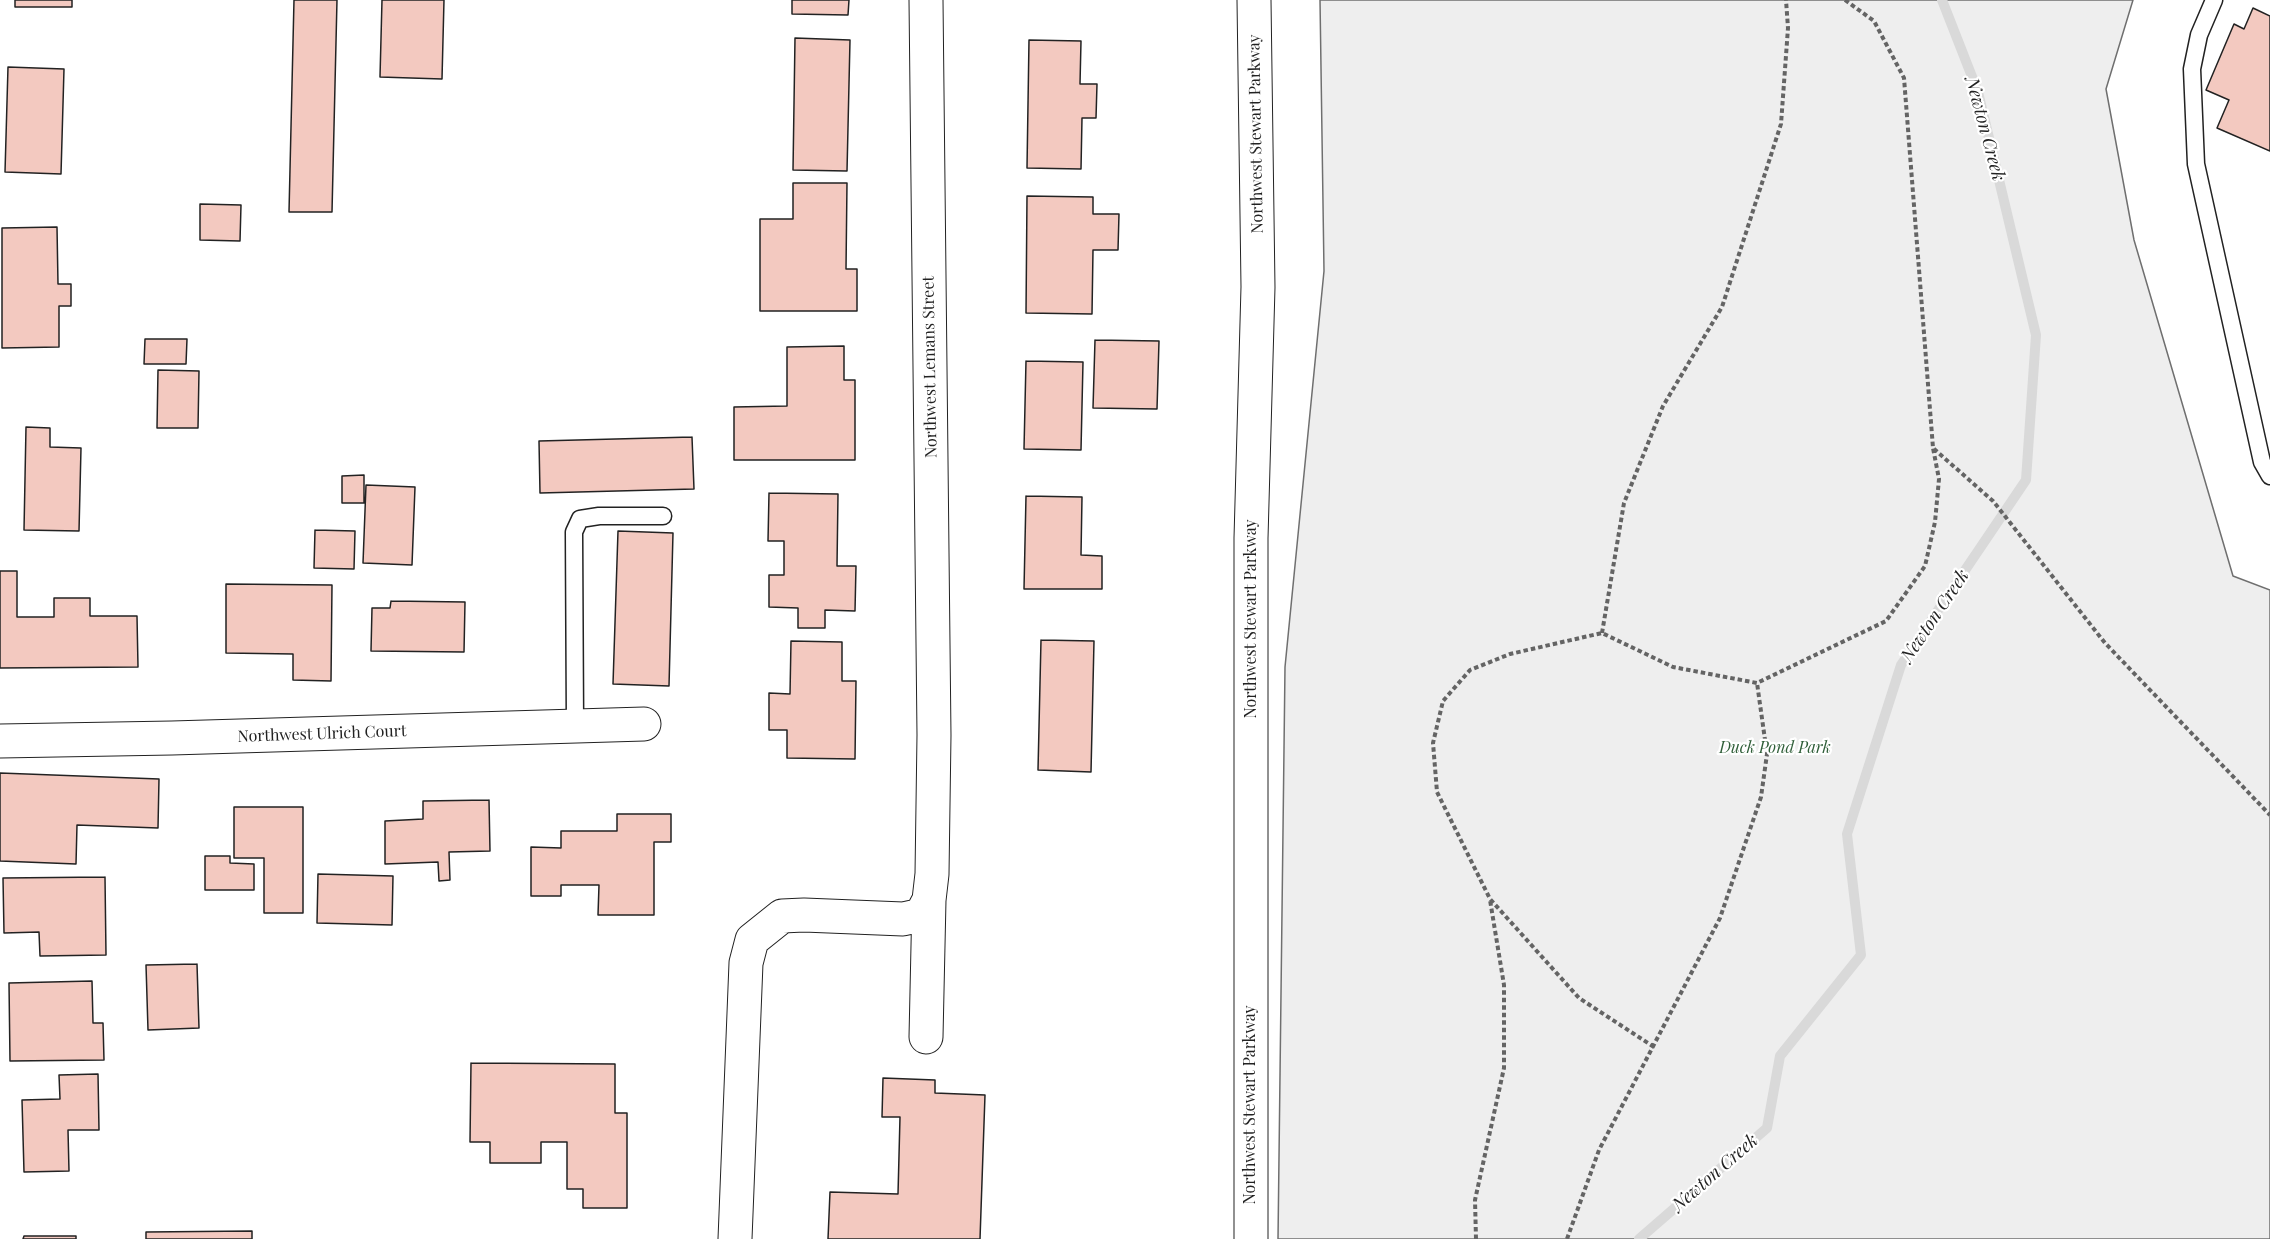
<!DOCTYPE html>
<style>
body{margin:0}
canvas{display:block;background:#fff}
</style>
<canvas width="2270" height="1239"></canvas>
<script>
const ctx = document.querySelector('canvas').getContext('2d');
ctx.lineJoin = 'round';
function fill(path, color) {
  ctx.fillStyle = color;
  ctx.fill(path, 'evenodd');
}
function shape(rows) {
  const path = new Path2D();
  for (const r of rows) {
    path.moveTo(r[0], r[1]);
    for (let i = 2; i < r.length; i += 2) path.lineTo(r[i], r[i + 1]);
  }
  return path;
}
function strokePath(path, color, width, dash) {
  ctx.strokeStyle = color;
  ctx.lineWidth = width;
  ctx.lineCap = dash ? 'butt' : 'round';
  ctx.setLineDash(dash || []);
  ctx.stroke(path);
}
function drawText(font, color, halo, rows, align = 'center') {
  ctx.font = font + ' "Playfair Display",serif';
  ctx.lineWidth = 4.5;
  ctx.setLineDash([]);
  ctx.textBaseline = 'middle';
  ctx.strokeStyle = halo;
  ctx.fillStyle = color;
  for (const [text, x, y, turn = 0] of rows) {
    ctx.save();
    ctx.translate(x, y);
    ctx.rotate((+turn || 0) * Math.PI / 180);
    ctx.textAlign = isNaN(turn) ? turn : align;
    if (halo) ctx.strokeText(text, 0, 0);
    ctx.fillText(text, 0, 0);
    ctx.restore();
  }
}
const green = shape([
 [1320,0,2133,0,2106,89,2134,240,2233,576,2270,590,2270,1239,1278,1239,1285,667,1324,271,1320,0]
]);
const stream = shape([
 [1639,1239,1767,1128,1780,1056,1861,955,1847,834,1901,665,2026,480,2036,335,1978,92,1942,0]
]);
const building = shape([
 [15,0,72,0,72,7,15,7,15,0],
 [294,0,337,0,332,212,289,212,294,0],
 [382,0,444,0,442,79,380,77,382,0],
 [792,0,849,0,848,15,792,14,792,0],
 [2253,8,2270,16,2270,151,2217,128,2229,100,2206,90,2234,24,2244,29,2253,8],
 [795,38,850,40,847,171,793,170,795,38],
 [1029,40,1081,41,1080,84,1097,84,1096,118,1082,118,1081,169,1027,168,1029,40],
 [8,67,64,69,61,174,5,172,8,67],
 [793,183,847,183,846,269,857,269,857,311,760,311,760,219,793,219,793,183],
 [1027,196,1093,197,1093,214,1119,214,1118,250,1093,250,1092,314,1026,313,1027,196],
 [200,204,241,205,240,241,200,240,200,204],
 [57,227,58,284,71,284,71,306,59,306,59,347,2,348,2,228,57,227],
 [145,339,187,339,186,364,144,364,145,339],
 [1095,340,1159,341,1157,409,1093,408,1095,340],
 [844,346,844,380,855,380,855,460,734,460,734,407,787,406,787,347,844,346],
 [1026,361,1083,362,1081,450,1024,449,1026,361],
 [158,370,199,371,198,428,157,428,158,370],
 [26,427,50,428,50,447,81,448,79,531,24,530,26,427],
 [692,437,694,489,540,493,539,441,692,437],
 [364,475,364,503,342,503,342,476,364,475],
 [366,485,415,487,412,565,363,563,366,485],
 [769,493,838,494,837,566,856,566,855,611,825,610,825,628,798,628,798,608,769,607,769,575,784,575,784,541,768,541,769,493],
 [1026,496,1082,497,1081,555,1102,556,1102,589,1024,589,1026,496],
 [315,530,355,531,354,569,314,568,315,530],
 [618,531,673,533,669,686,613,684,618,531],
 [0,571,17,571,17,617,54,617,54,598,90,598,90,616,137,616,138,667,0,668,0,571],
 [226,584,332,585,331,681,293,680,293,654,226,653,226,584],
 [391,601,465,602,464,652,371,651,372,608,390,608,391,601],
 [1041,640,1094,641,1091,772,1038,770,1041,640],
 [791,641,842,642,842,681,856,681,855,759,787,758,787,730,769,730,769,693,790,694,791,641],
 [0,773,159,779,158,828,77,825,76,864,0,861,0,773],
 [489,800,490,851,449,852,450,880,439,881,438,862,385,864,385,821,423,819,423,801,489,800],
 [234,807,303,807,303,913,264,913,264,858,234,858,234,807],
 [617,814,671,814,671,842,654,842,654,915,598,915,599,885,561,885,561,896,531,896,531,847,561,848,561,831,617,831,617,814],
 [205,856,230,856,230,863,254,864,254,890,205,890,205,856],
 [318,874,393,876,392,925,317,923,318,874],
 [105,877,106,955,40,956,39,932,4,933,3,878,105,877],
 [197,964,199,1028,148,1030,146,965,197,964],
 [92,981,93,1023,103,1023,104,1060,10,1061,9,983,92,981],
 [471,1063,615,1064,615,1113,627,1113,627,1208,583,1208,583,1189,567,1189,567,1142,541,1142,541,1163,490,1163,490,1142,470,1142,471,1063],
 [98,1074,99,1130,68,1130,69,1171,24,1172,22,1100,60,1099,59,1075,98,1074],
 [883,1078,935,1080,935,1093,985,1095,980,1239,828,1239,830,1192,898,1194,900,1117,882,1117,883,1078],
 [252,1231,252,1239,146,1239,146,1232,252,1231],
 [24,1236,76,1236,76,1239,23,1239,24,1236]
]);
const path = shape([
 [1845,0,1874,21,1904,78,1933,448,1993,501,2105,643,2270,815],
 [1602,633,1624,503,1663,406,1722,307,1781,124,1788,28,1786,0],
 [1654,1047,1579,998,1490,899,1437,792,1433,743,1443,701,1470,670,1510,654,1602,633,1673,667,1757,683,1886,621,1925,566,1935,522,1939,479,1933,448],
 [1476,1239,1475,1200,1504,1068,1504,985,1490,900],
 [1567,1239,1599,1150,1720,918,1761,797,1767,754,1757,683]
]);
const lane = shape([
 [2214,0,2199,35,2192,69,2196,164,2262,462,2270,476],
 [575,726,574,532,580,519,599,516,663,516]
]);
const street = shape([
 [0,741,172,738,644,724],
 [926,1037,929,900],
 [735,1239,746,963,752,940,782,916,804,915,903,919,921,915,929,900,932,874,934,735,926,0]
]);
const secondary = shape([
 [1251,1239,1251,538,1258,287,1254,0]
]);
const streetNames = [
 ["Northwest Stewart Parkway",1256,134,-91],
 ["Northwest Lemans Street",930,367,-91],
 ["Northwest Stewart Parkway",1251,619,-90],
 ["Northwest Ulrich Court",322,734,-2],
 ["Northwest Stewart Parkway",1250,1105,-90]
];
const parkNames = [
 ["Duck Pond Park",1775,748]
];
const waterNames = [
 ["Newton Creek",1985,129,75],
 ["Newton Creek",1935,616,-56],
 ["Newton Creek",1715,1173,-41]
];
fill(green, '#eee');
strokePath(green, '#6f6f6f', 1.5);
strokePath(stream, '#d9d9d9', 10);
fill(building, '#f3c9c0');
strokePath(building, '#222', 1.5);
strokePath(lane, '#222', 19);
strokePath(street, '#222', 35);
strokePath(secondary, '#222', 35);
strokePath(path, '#646464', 4, [4.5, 3]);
strokePath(lane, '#fff', 16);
strokePath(street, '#fff', 33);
strokePath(secondary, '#fff', 33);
drawText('16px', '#222', '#fff', streetNames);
drawText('italic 16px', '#2f5e38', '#fff', parkNames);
drawText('italic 18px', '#222', '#fff', waterNames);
</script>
